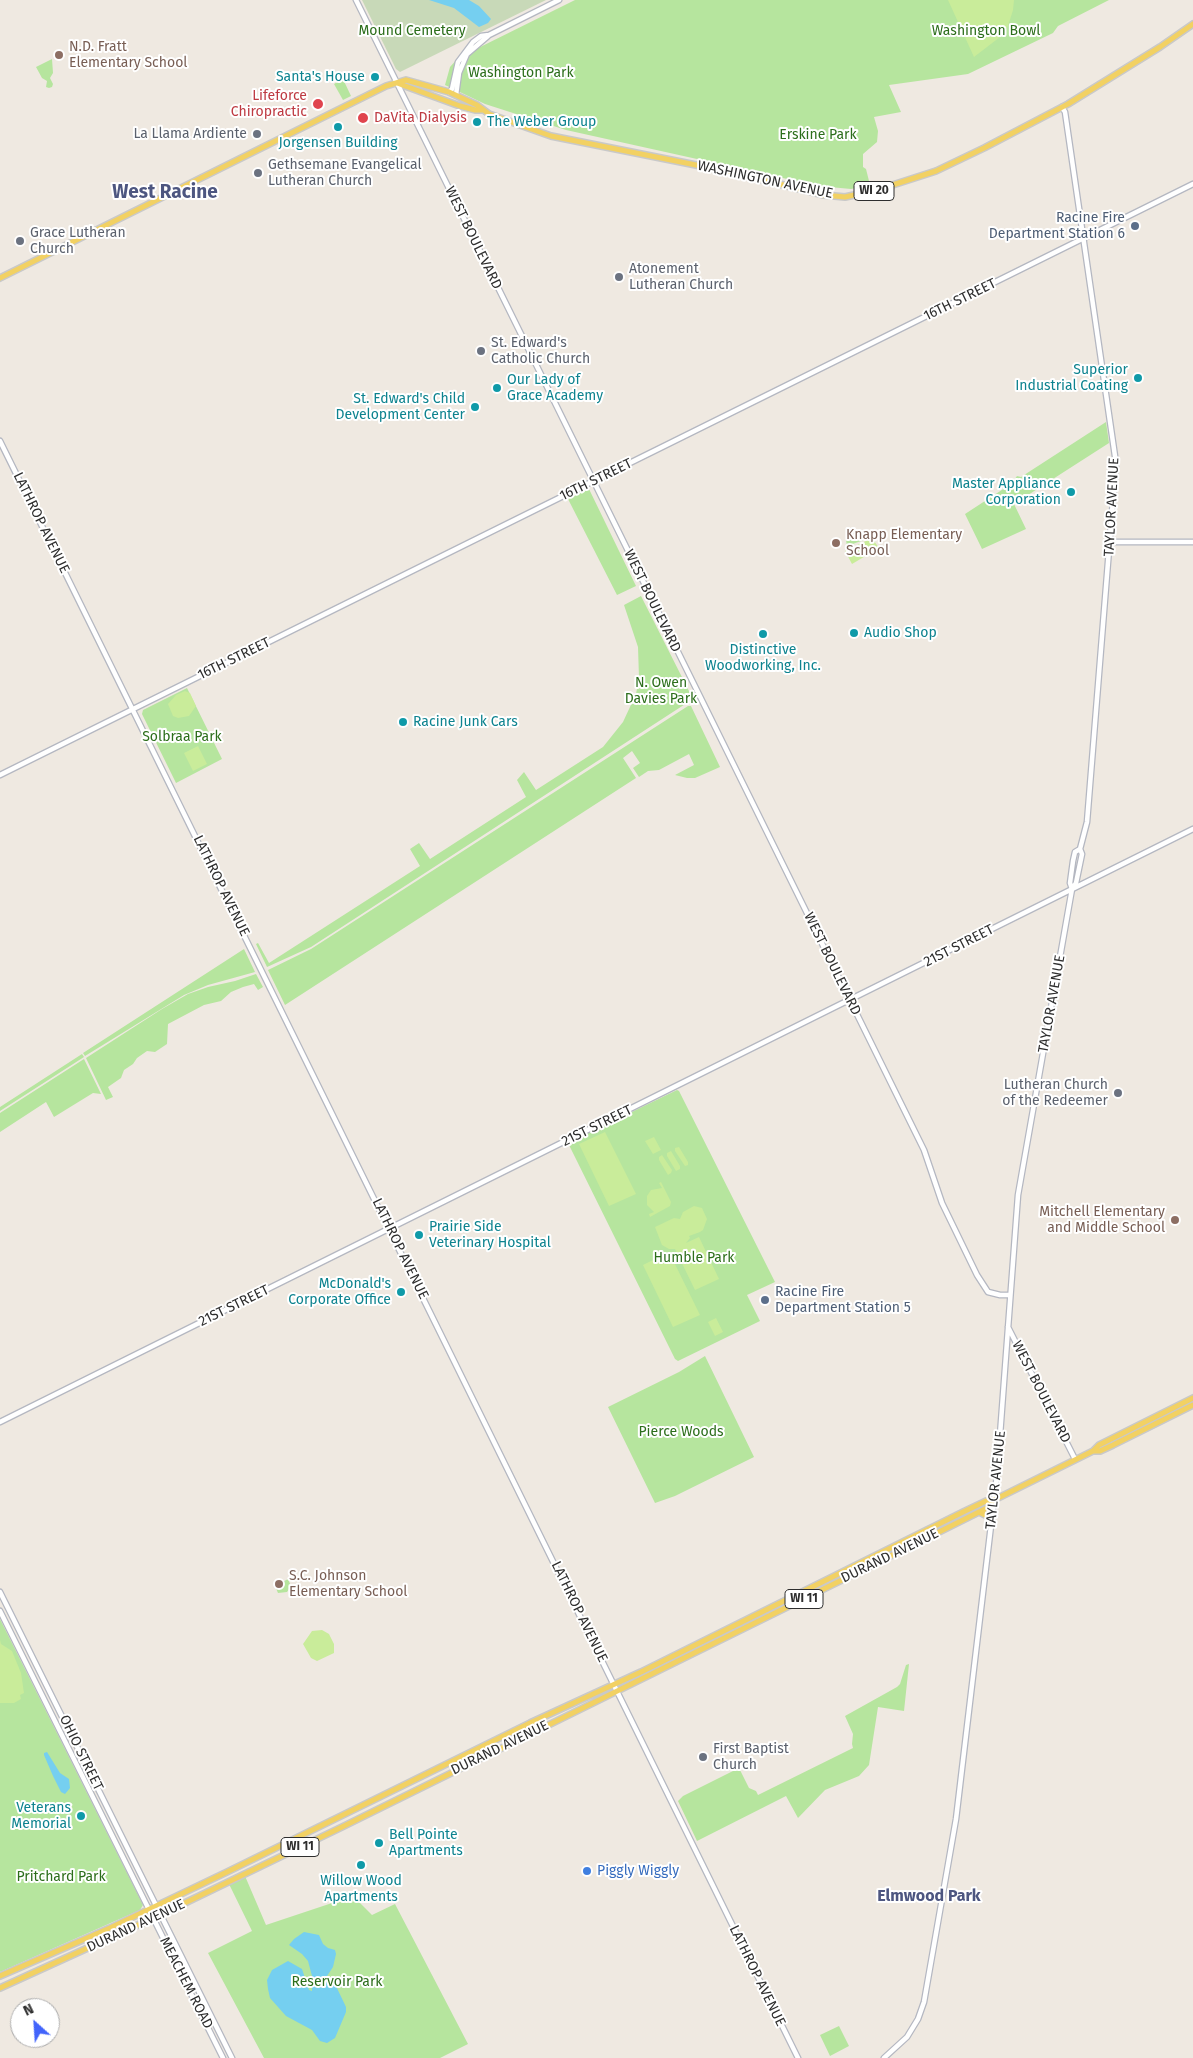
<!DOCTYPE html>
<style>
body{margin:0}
#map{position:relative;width:1193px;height:2058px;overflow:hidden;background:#efe9e1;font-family:"Fira Sans",sans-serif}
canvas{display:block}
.north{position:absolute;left:10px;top:1998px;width:50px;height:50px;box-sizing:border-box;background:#fff;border:1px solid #ababab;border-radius:50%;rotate:334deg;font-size:14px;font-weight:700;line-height:20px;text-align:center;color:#2e2e2e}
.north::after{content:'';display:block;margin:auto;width:18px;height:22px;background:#4264fb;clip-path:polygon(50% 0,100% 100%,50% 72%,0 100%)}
</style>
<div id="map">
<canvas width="1193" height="2058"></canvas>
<div class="north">N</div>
</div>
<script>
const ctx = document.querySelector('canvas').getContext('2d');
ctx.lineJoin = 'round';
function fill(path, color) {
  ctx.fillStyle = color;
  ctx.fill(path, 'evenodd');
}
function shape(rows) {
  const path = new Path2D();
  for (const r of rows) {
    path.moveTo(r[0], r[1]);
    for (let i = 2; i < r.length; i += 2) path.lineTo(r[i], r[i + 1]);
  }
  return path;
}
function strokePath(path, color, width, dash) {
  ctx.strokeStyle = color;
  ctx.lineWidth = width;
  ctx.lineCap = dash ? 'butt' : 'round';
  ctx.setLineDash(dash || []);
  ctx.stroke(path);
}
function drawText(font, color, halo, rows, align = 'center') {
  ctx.font = font + ' "Fira Sans",sans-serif';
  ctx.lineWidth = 4;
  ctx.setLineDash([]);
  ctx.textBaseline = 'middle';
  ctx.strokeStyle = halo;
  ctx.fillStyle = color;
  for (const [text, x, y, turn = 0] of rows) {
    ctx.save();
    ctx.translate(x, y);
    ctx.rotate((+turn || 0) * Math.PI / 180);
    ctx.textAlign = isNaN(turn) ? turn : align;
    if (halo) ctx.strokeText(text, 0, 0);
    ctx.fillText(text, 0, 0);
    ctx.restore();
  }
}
const green = shape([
 [575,0,1109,0,1058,26,1053,33,968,74,889,85,901,112,874,117,878,131,877,142,863,154,863,167,866,169,870,185,851,189,819,186,566,130,485,104,445,85,450,67,458,58],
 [52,59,53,73,50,78,53,84,52,87,49,88,46,87,47,81,42,78,36,67],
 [343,79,351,96,343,100,334,84],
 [1106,422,1109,443,1014,504,1026,529,982,549,965,514,1011,484,1017,476,1021,477],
 [589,489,636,586,617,595,568,499],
 [861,533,864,538,864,540,847,546,846,540],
 [641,596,693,699,311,947,267,967,256,944,258,943,269,963,420,866,410,849,419,843,430,859,526,797,517,780,524,772,536,790,603,747,623,722,636,694,639,678,638,647,624,605],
 [187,688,222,759,176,783,142,714,143,710],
 [688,706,691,706,720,767,695,778,687,778,675,775,694,765,689,754,659,770,648,771,639,777,633,768,640,763,632,751,623,758,636,778,285,1005,268,970,311,949],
 [244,949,255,972,208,985,184,995,85,1056,83,1053],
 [256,974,263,987,258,990,254,984,243,987,231,992,221,1001,204,1005,168,1024,167,1044,155,1052,147,1051,137,1058,133,1064,124,1070,121,1078,108,1087,113,1097,106,1100,86,1058,162,1009,188,994,208,987,235,981],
 [82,1054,84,1057,0,1111,0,1107],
 [84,1059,101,1094,93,1093,54,1117,46,1102,0,1132,0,1113],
 [677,1090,679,1091,775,1282,747,1295,760,1321,678,1361,675,1359,569,1145,570,1142],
 [705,1356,754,1457,675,1496,655,1503,608,1407,679,1372],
 [288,1579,291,1586,287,1592,278,1593,275,1586],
 [0,1619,143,1905,140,1910,0,1972],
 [909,1664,904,1711,878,1707,869,1765,859,1776,825,1790,798,1818,786,1796,697,1841,678,1801,683,1796,739,1768,749,1788,756,1791,758,1795,853,1748,852,1744,853,1734,845,1716,897,1687,900,1684,906,1665],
 [245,1876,266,1925,353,1896,372,1915,395,1904,468,2044,440,2058,264,2058,208,1953,252,1931,229,1884],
 [839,2026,849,2046,830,2056,820,2035]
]);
const cemetery = shape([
 [362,0,546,0,400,72,396,69]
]);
const pitch = shape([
 [948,0,1014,0,1013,10,1008,26,1000,37,974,57],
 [872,538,879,548,852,564,845,551],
 [185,691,190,693,196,706,189,716,178,718,173,716,168,704,176,695],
 [198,746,207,764,193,771,184,753],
 [605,1132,636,1194,609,1206,579,1144],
 [654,1137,661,1150,653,1154,645,1141],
 [679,1147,688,1162,688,1165,685,1166,675,1151,675,1148],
 [671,1151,680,1166,680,1169,676,1171,667,1156,667,1153],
 [662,1155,672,1170,671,1173,668,1175,659,1160,659,1157],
 [661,1182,671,1202,670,1206,650,1217,649,1214,654,1212,647,1205,647,1196,651,1190,662,1188,659,1183],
 [694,1206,702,1208,707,1219,703,1230,700,1232,689,1236,690,1238,686,1243,699,1237,719,1279,695,1290,675,1249,669,1249,662,1245,655,1227,674,1218,680,1219,683,1212],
 [669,1252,700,1315,673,1327,643,1265],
 [716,1318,723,1332,715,1336,708,1322],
 [322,1630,329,1634,334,1644,334,1653,317,1661,311,1658,303,1644,312,1631],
 [0,1640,1,1644,12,1651,21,1673,24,1693,20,1695,21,1699,14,1703,0,1703]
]);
const water = shape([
 [429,0,469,0,479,6,491,19,488,23,479,27,454,8],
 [47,1752,60,1773,69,1779,70,1788,65,1794,61,1792,53,1776,44,1755,44,1753],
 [304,1932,319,1935,323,1944,328,1948,335,1950,336,1954,333,1967,327,1976,335,1984,346,2007,346,2012,335,2038,327,2043,320,2041,312,2030,286,2016,270,1998,268,1989,267,1980,272,1970,288,1961,302,1969,309,1990,312,1991,312,1976,308,1961,302,1954,289,1945,294,1939]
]);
const tertiary = shape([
 [356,0,924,1150,942,1203,977,1275,988,1292,1000,1295,1009,1295],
 [449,92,452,89,458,62,473,42,481,36,489,35,559,0],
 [456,95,459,73,467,54,488,36],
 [0,441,798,2058],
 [1111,542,1193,542],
 [0,775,1193,184],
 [1072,889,1070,883,1073,861,1075,852,1080,849],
 [1008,1327,1075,1459],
 [0,1422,1193,829],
 [0,1592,232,2058],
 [0,1611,223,2058],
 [884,2058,907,2037,918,2019,924,2002,956,1819,997,1475,1018,1195,1072,889,1076,883,1082,854,1080,849,1087,822,1116,463,1065,112,1062,107]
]);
const primary = shape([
 [397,83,460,106,475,110,482,110],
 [0,278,386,86,406,80,449,92,477,105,489,114,551,136,726,171,824,195,845,197,877,190,936,171,984,148,1068,104,1160,47,1193,24],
 [1093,1451,1099,1445,1193,1398],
 [979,1512,987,1516,992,1522],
 [0,1976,110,1928,227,1872,530,1723,641,1672,963,1512,986,1501,994,1500,1093,1451,1100,1451,1113,1445,1193,1405],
 [0,1988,162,1914,342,1827,935,1534,987,1508,994,1500]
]);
const markers = [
 [59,55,5,"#8d6e63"],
 [375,77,5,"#0f9aa8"],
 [318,104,6,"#e0444e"],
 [363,118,6,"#e0444e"],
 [477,122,5,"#0f9aa8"],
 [338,127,5,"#0f9aa8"],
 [257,134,5,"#6b7280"],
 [258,173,5,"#6b7280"],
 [1135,226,5,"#5c6f8a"],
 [20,241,5,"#6b7280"],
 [619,277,5,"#6b7280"],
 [481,351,5,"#6b7280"],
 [1138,378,5,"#0f9aa8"],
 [497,388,5,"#0f9aa8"],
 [475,407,5,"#0f9aa8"],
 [1071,492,5,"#0f9aa8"],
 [836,543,5,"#8d6e63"],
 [854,633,5,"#0f9aa8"],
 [763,634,5,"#0f9aa8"],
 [403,722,5,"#0f9aa8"],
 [1118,1093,5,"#6b7280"],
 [1175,1220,5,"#8d6e63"],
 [419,1235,5,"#0f9aa8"],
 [401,1292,5,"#0f9aa8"],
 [765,1300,5,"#5c6f8a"],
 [279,1584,5,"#8d6e63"],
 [703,1757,5,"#6b7280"],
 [81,1816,5,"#0f9aa8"],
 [379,1843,5,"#0f9aa8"],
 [361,1865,5,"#0f9aa8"],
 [587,1871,5,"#3f7fe0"]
];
const shields = [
 [874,191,40],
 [804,1599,38],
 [300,1847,38]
];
const shieldNames = [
 ["WI 20",874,191],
 ["WI 11",804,1599],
 ["WI 11",300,1847]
];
const parkNames = [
 ["Mound Cemetery",412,31],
 ["Washington Bowl",986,31],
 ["Washington Park",521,73],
 ["Erskine Park",818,135],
 ["N. Owen",661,683],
 ["Davies Park",661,699],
 ["Solbraa Park",182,737],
 ["Humble Park",694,1258],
 ["Pierce Woods",681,1432],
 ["Pritchard Park",61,1877],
 ["Reservoir Park",337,1982]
];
const educationNames = [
 ["N.D. Fratt",69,47],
 ["Elementary School",69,63],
 ["Knapp Elementary",846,535],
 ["School",846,551],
 ["Mitchell Elementary",1165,1212,"right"],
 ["and Middle School",1165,1228,"right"],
 ["S.C. Johnson",289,1576],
 ["Elementary School",289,1592]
];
const cultureNames = [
 ["Santa's House",365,77],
 ["The Weber Group",487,122,"left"],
 ["Jorgensen Building",338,143,"center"],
 ["Superior",1128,370],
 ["Industrial Coating",1128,386],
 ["Our Lady of",507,380,"left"],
 ["Grace Academy",507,396,"left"],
 ["St. Edward's Child",465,399],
 ["Development Center",465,415],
 ["Master Appliance",1061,484],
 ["Corporation",1061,500],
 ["Audio Shop",864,633,"left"],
 ["Distinctive",763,650,"center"],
 ["Woodworking, Inc.",763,666,"center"],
 ["Racine Junk Cars",413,722,"left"],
 ["Prairie Side",429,1227,"left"],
 ["Veterinary Hospital",429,1243,"left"],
 ["McDonald's",391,1284],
 ["Corporate Office",391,1300],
 ["Veterans",71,1808],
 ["Memorial",71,1824],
 ["Bell Pointe",389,1835,"left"],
 ["Apartments",389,1851,"left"],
 ["Willow Wood",361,1881,"center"],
 ["Apartments",361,1897,"center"]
];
const healthNames = [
 ["Lifeforce",307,96],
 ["Chiropractic",307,112],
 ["DaVita Dialysis",374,118,"left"]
];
const worshipNames = [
 ["La Llama Ardiente",247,134,"right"],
 ["Gethsemane Evangelical",268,165],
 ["Lutheran Church",268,181],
 ["Grace Lutheran",30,233],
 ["Church",30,249],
 ["Atonement",629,269],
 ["Lutheran Church",629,285],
 ["St. Edward's",491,343],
 ["Catholic Church",491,359],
 ["Lutheran Church",1108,1085,"right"],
 ["of the Redeemer",1108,1101,"right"],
 ["First Baptist",713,1749],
 ["Church",713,1765]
];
const streetNames = [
 ["WASHINGTON AVENUE",765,180,12],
 ["WEST BOULEVARD",473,238,64],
 ["16TH STREET",960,300,-26],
 ["16TH STREET",596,480,-26],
 ["TAYLOR AVENUE",1112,507,-87],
 ["LATHROP AVENUE",41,523,64],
 ["WEST BOULEVARD",652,601,64],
 ["16TH STREET",234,659,-26],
 ["LATHROP AVENUE",221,886,64],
 ["21ST STREET",959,946,-27],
 ["WEST BOULEVARD",832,964,64],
 ["TAYLOR AVENUE",1052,1004,-80],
 ["21ST STREET",597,1126,-26],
 ["LATHROP AVENUE",400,1249,64],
 ["21ST STREET",234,1306,-26],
 ["WEST BOULEVARD",1041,1392,63],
 ["TAYLOR AVENUE",996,1480,-84],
 ["DURAND AVENUE",890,1556,-26],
 ["LATHROP AVENUE",579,1612,64],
 ["DURAND AVENUE",500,1748,-26],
 ["OHIO STREET",81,1753,64],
 ["DURAND AVENUE",136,1926,-25],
 ["LATHROP AVENUE",757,1976,64],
 ["MEACHEM ROAD",186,1983,63]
];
const serviceNames = [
 ["Racine Fire",1125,218],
 ["Department Station 6",1125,234],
 ["Racine Fire",775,1292,"left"],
 ["Department Station 5",775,1308,"left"]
];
const shopNames = [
 ["Piggly Wiggly",597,1871]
];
const quarterNames = [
 ["Elmwood Park",929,1897]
];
const districtNames = [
 ["West Racine",165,193]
];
fill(green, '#b6e59e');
fill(cemetery, '#c8d9b8');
fill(pitch, '#c9ec9a');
fill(water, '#75cff0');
strokePath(tertiary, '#b4b7c1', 7);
strokePath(primary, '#c9c9c9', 8);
strokePath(tertiary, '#fff', 4.5);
strokePath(primary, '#f2d163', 5);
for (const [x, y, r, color] of markers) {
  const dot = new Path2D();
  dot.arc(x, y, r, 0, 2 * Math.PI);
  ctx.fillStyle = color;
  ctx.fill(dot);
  strokePath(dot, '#fff', 2);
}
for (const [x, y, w] of shields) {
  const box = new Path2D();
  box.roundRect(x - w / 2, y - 9.5, w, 19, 4);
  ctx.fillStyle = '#fff';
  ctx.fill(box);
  strokePath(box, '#2e2e2e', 1);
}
drawText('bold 12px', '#2e2e2e', null, shieldNames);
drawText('14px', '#2c6e1b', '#fff', parkNames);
drawText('14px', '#785e54', '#fff', educationNames, 'left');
drawText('14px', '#0d838f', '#fff', cultureNames, 'right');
drawText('14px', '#be3a42', '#fff', healthNames, 'right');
drawText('14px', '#5b616d', '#fff', worshipNames, 'left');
drawText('14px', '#2e2e2e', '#fff', streetNames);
drawText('14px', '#4e5e75', '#fff', serviceNames, 'right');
drawText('14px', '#366cbe', '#fff', shopNames, 'left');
drawText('bold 16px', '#4d5680', '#fff', quarterNames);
drawText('bold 19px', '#4d5680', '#fff', districtNames);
</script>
